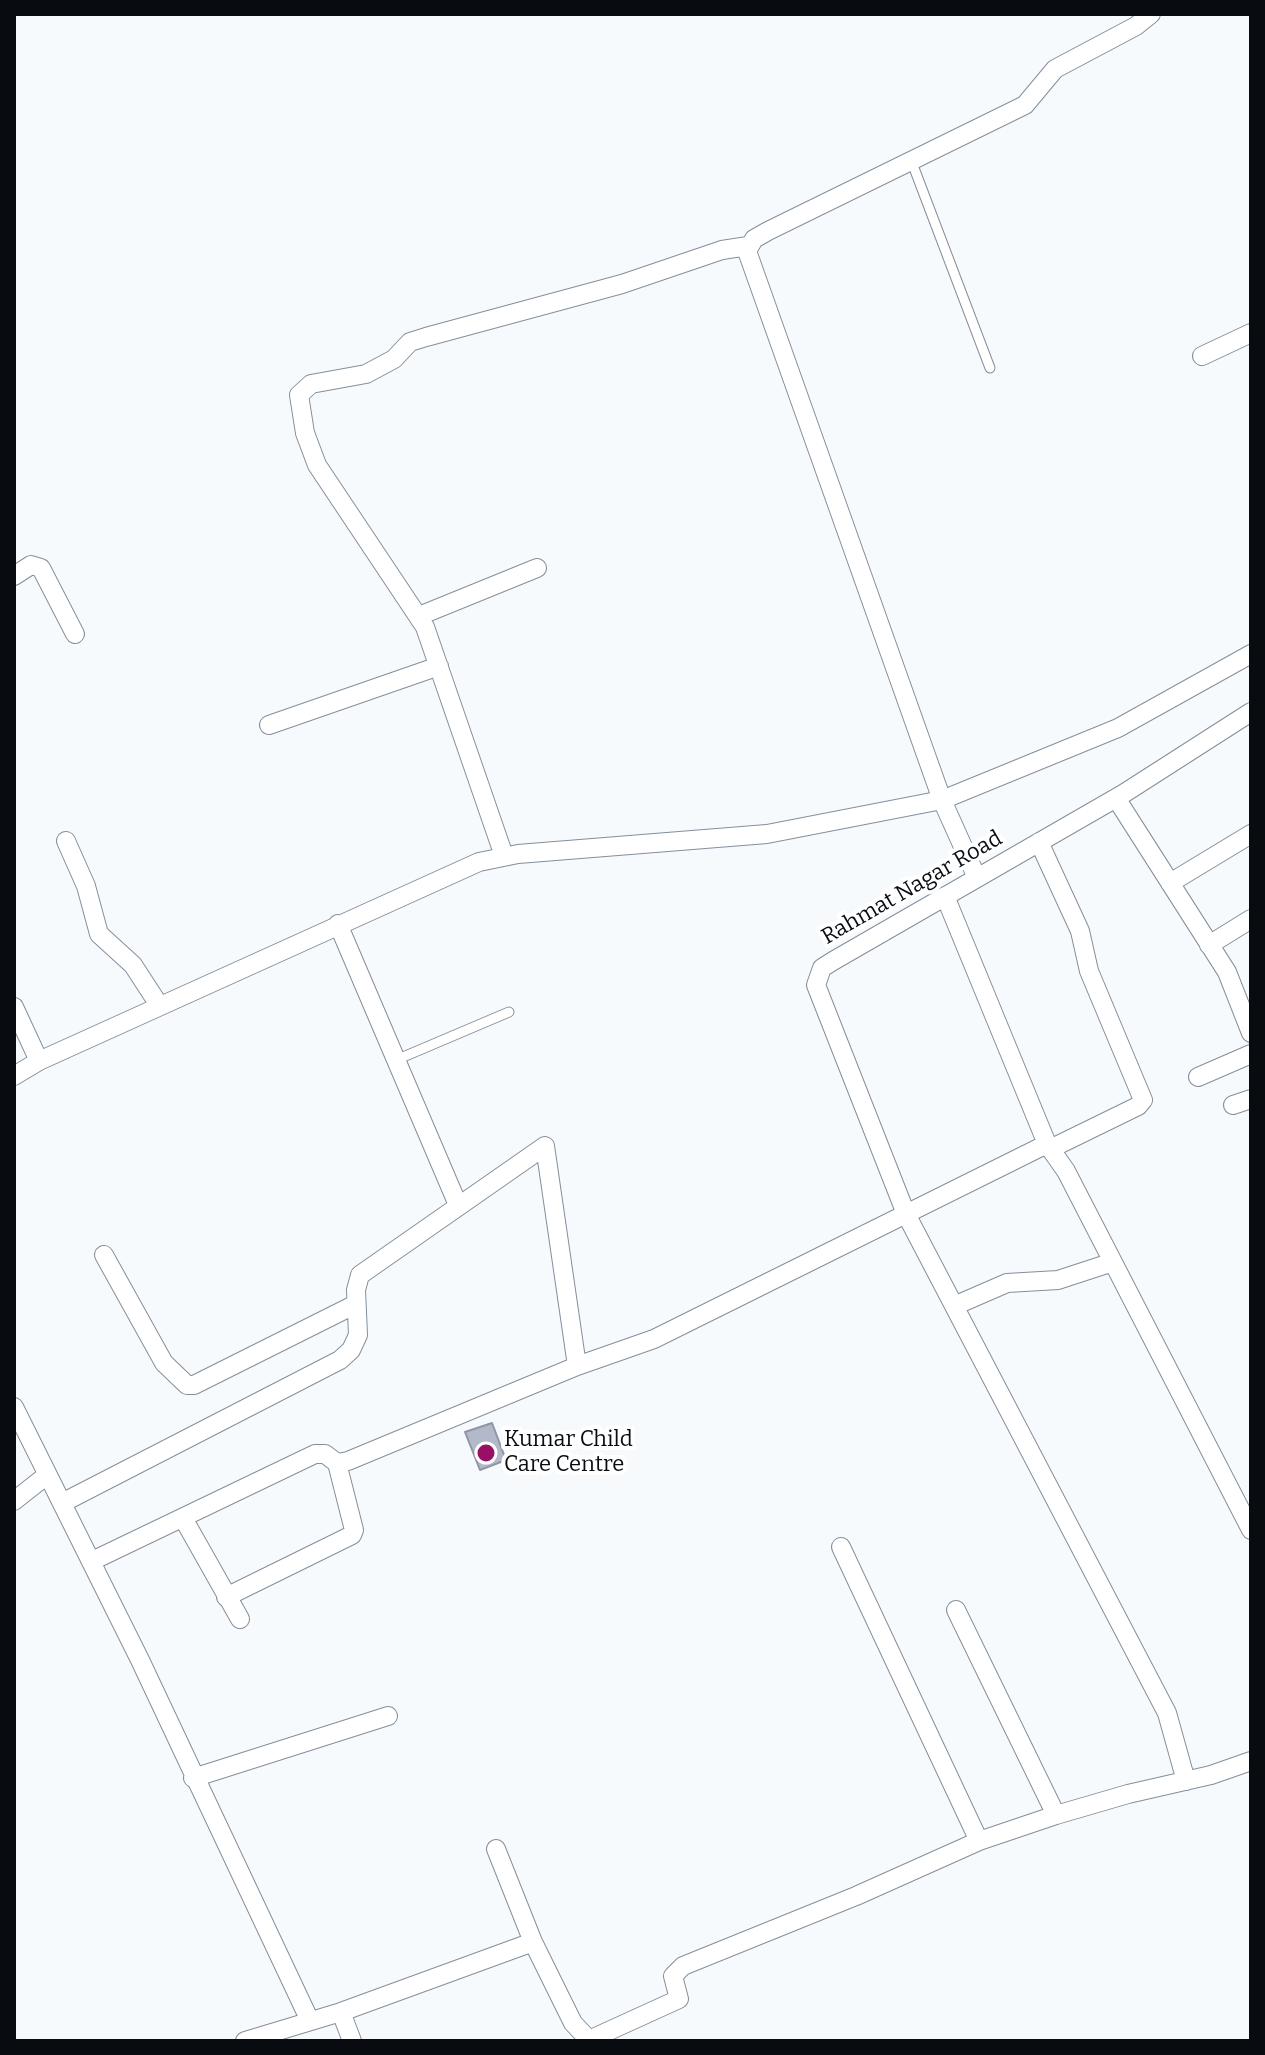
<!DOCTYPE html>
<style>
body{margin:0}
#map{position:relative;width:1265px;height:2055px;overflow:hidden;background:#f7fafd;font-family:Bitter,serif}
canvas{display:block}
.frame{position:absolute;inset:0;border:16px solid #080c11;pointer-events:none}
</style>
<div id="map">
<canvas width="1265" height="2055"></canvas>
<div class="frame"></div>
</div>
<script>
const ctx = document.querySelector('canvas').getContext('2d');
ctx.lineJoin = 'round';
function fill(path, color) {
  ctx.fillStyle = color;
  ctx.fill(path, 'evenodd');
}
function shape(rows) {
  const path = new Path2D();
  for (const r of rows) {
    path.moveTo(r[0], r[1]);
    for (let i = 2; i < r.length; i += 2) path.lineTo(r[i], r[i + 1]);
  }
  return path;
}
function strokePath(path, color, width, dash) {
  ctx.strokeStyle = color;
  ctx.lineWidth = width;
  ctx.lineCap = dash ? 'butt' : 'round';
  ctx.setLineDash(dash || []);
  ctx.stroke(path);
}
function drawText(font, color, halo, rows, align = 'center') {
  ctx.font = font + ' Bitter,serif';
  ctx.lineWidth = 8;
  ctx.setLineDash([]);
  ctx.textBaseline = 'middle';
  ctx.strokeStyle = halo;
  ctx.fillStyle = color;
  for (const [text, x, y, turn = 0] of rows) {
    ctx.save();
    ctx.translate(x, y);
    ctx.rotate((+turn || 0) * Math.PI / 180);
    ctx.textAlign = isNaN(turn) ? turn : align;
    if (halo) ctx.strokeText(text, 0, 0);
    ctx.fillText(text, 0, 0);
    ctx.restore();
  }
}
const building = shape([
 [492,1423,506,1460,480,1470,465,1432,492,1423]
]);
const lane = shape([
 [911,160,990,368],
 [396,1060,509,1012]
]);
const street = shape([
 [1202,356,1251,333],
 [14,576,31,565,41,568,75,634],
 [419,616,537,568],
 [269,725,439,666],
 [1116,798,1227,972,1251,1033],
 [66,841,86,886,99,934,133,965,159,1005],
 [1039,842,1080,931,1089,971,1143,1100,1138,1106,1050,1149],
 [504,856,425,627,317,465,305,433,299,395,311,384,366,374,394,359,410,342,426,337,622,284,722,250,748,246],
 [977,878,942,800,747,251,754,239,768,231,1025,105,1055,69,1136,26,1151,14],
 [1170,883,1251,834],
 [945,896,1047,1144],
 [338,924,458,1205],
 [1209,945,1251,919],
 [14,1007,39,1061,14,1076],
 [39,1061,479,862,518,854,767,834,942,800,1118,728,1251,654],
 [1198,1077,1251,1054],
 [1233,1105,1251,1099],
 [104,1255,164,1363,187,1385,194,1385,356,1304],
 [954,1306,1007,1283,1058,1280,1113,1262],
 [14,1407,140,1660,310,2021],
 [14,1501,47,1475],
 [62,1503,340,1360,351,1350,358,1335,356,1290,360,1275,545,1146,577,1366],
 [183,1518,240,1619],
 [841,1547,979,1841],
 [92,1561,315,1454,325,1454,337,1463,348,1461,577,1366,654,1339,1047,1144,1066,1171,1251,1530],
 [226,1597,352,1535,354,1530,337,1463],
 [956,1610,1056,1815,1128,1794,1211,1775,1251,1761],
 [193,1778,388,1716],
 [1186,1781,1167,1713,906,1214,816,985,822,968,833,961,1123,794,1251,712],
 [496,1849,533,1942,573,2023,589,2040,679,1999,673,1976,683,1966,856,1896,979,1841,1056,1815],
 [341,2012,352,2041],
 [245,2041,341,2012,533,1942]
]);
const markers = [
 [486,1453,10,"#971066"]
];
const streetNames = [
 ["Rahmat Nagar Road",912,888,-30]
];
const poiNames = [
 ["Kumar Child",504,1440],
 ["Care Centre",504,1465]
];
fill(building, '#b2b9c8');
strokePath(building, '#9096a5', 2);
strokePath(lane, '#838f9c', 11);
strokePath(street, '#838f9c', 20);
strokePath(lane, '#fff', 9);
strokePath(street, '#fff', 18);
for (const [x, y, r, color] of markers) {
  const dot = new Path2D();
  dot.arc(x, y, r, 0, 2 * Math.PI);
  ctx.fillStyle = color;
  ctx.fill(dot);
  strokePath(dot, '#fff', 3);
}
drawText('22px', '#080c11', '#fff', streetNames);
drawText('22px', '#080c11', '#fff', poiNames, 'left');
</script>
